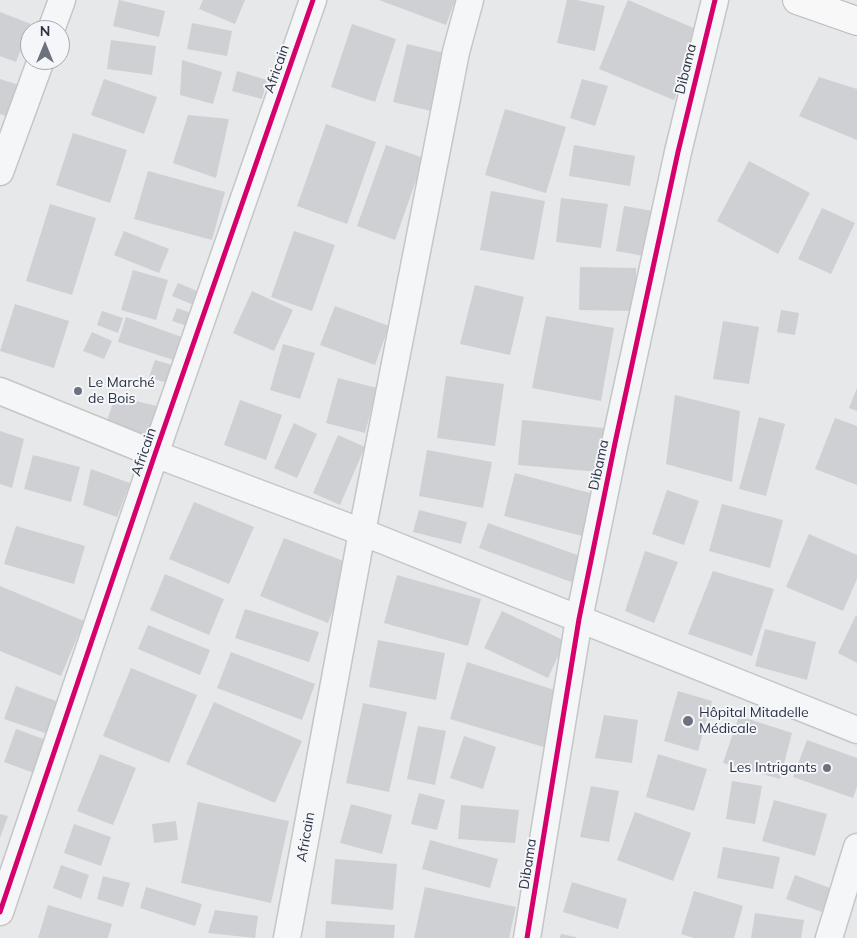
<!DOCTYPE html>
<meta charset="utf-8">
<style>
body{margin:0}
#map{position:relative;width:857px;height:938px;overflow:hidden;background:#e6e8ea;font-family:Mulish,sans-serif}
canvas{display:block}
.north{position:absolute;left:20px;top:20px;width:50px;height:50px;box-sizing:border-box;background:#f4f6f9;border:1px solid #a4a8b1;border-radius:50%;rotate:0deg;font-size:14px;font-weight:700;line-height:20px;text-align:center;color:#2b3445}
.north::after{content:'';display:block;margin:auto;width:18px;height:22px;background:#6c737f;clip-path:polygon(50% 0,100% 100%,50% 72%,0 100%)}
</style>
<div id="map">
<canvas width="857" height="938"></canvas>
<div class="north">N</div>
</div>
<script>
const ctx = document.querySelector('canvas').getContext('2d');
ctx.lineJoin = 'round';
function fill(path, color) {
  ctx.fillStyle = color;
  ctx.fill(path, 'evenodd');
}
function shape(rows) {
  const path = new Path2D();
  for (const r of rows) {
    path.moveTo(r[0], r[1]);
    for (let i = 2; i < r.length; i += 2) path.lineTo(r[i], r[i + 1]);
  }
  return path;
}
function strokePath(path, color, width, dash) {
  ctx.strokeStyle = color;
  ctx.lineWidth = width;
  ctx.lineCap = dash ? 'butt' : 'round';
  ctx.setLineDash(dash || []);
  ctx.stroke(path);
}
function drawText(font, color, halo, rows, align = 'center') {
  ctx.font = font + ' Mulish,sans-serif';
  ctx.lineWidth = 4;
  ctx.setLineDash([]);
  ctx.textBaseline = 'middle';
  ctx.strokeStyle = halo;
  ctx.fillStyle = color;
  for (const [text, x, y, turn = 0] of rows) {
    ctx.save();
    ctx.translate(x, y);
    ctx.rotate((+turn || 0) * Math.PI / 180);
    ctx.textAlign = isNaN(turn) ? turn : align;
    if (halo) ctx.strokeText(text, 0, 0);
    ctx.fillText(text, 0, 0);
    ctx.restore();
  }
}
const building = shape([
 [119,0,165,11,159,37,113,26],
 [203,0,245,0,235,24,199,9],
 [379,0,455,0,446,25],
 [567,0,577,0,605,6,595,51,557,43],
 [628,0,703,32,674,100,599,69],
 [0,12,31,24,16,62,0,56],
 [192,23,232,31,227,56,187,49],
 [352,24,396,39,375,102,331,87],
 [111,40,156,46,152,75,107,69],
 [407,44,445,53,431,111,393,102],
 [182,60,222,72,213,104,180,95],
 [237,71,267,80,262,99,232,91],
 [819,77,857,89,857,140,799,116],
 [0,79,19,85,9,117,0,114],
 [104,79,157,97,144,134,91,115],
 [582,79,608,86,595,126,570,118],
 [505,109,566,127,546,193,485,175],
 [188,115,229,119,216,178,173,163],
 [326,124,376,142,347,224,297,206],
 [73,133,127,150,110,203,56,185],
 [386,145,424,158,395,240,357,226],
 [574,145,635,156,630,186,569,176],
 [749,161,810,193,778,254,717,221],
 [148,171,225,192,212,240,134,219],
 [491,191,545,201,534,260,480,250],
 [561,198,608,204,601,248,556,242],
 [50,204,96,218,72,295,26,281],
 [624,206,653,211,644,256,616,251],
 [822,208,855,223,831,274,798,259],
 [124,231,169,249,159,273,114,255],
 [294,231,335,245,312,311,271,297],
 [580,267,636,268,636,311,579,310],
 [133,270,168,280,156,320,121,310],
 [178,283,207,295,201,308,172,296],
 [475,285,524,297,510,355,460,344],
 [252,291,293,310,274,351,233,333],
 [15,304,69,321,54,368,0,351],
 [335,306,389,326,375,365,320,345],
 [177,308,200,316,196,329,172,321],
 [781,310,799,313,795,335,777,332],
 [102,311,123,318,118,333,97,325],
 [546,316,614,328,601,401,532,388],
 [126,317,190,340,183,363,118,342],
 [723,321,759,327,749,384,713,379],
 [92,332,112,341,104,359,83,351],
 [283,344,315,353,300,399,270,390],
 [155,360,182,368,176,386,149,377],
 [446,376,504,384,495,446,437,438],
 [338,378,377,388,365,433,326,423],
 [857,388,857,411,849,408],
 [675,395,740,411,732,482,666,464],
 [115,396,161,407,152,439,106,424],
 [240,400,282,415,266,460,224,445],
 [759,417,785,424,766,496,739,489],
 [835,418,857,426,857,485,815,469],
 [522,420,604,428,600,472,518,465],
 [294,423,317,434,297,478,274,468],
 [0,431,24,439,12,488,0,484],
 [338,435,365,447,340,505,313,493],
 [427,450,492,462,483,508,419,496],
 [33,455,80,467,71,502,24,489],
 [91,469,130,483,117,517,83,505],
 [515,473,601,496,590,538,504,516],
 [667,490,699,501,684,545,652,534],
 [194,502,254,527,229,584,169,559],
 [722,504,783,520,770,568,709,551],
 [419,510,467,522,461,544,413,532],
 [488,523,583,557,574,583,479,548],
 [16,526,85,546,74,584,4,564],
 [809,534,857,555,857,579,843,611,786,587],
 [284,538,351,564,328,623,260,596],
 [645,551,678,562,654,623,625,611],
 [713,571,774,589,752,656,688,634],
 [165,574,224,599,209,635,150,610],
 [397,575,481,599,468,646,384,623],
 [0,586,84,621,61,676,0,651],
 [245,609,319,632,309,662,235,638],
 [502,611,565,641,548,678,484,648],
 [856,615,857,616,857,663,838,653],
 [148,625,210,650,200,675,138,649],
 [765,629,816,642,807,680,755,666],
 [378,640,445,653,436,700,369,687],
 [231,652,315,684,302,720,217,688],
 [467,662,564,693,547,748,450,719],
 [131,668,197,695,169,763,103,736],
 [16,686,64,704,51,735,4,719],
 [678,691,712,701,698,751,664,741],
 [214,702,302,741,275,803,186,764],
 [363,703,407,712,389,792,346,783],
 [604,715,638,720,632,763,595,758],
 [739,716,792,733,780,779,723,763],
 [418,726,446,731,435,785,407,779],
 [16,729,57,744,45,777,4,762],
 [464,736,496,747,483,789,450,778],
 [807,740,857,758,857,787,853,798,793,777],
 [100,754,136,768,113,825,77,811],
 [658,754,707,769,694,811,646,797],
 [732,781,762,786,755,824,726,819],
 [591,786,619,791,609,842,580,837],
 [419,793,445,800,437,830,411,824],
 [774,800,827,814,815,856,762,841],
 [198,802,289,821,271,903,181,883],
 [351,804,392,815,382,854,340,843],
 [461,805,519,810,515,843,458,839],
 [635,812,691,833,673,881,617,860],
 [0,814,8,816,0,838],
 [176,821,178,840,154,843,152,824],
 [74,824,111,837,101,866,64,853],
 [430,840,498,859,490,888,422,869],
 [723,847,780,857,773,889,717,878],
 [335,859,397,864,393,910,331,904],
 [61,865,89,875,81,899,53,888],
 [795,875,841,892,833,916,786,899],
 [103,876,130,883,123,907,97,899],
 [572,882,627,899,618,929,563,912],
 [146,887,202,904,195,926,140,908],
 [425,887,516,907,509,938,414,938],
 [694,891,743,906,734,938,694,938,681,934],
 [48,905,112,924,108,938,38,938],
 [215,910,258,916,255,938,208,933],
 [755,913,804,920,801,938,751,938],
 [326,921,395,925,394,938,325,938],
 [561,934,576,937,576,938,560,938]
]);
const minor = shape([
 [51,30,62,0],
 [0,172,41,60],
 [0,391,155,454,362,532,857,730],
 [0,912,155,454,313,0],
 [287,938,362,532,456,52,470,0],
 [527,938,579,619,615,443,678,152,715,0],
 [829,938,857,847]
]);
const trunk = shape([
 [797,0,857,21]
]);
const cycleway = shape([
 [0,912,155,454,313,0],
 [527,938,579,619,615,443,678,152,715,0]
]);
const markers = [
 [78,391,5,"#6c737f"],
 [688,721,6,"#6c737f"],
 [827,768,5,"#6c737f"]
];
const streetNames = [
 ["Africain",277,69,-71],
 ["Dibama",686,69,-76],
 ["Africain",144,452,-71],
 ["Dibama",599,465,-78],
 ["Africain",306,837,-80],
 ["Dibama",528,864,-81]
];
const poiNames = [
 ["Le Marché",88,383],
 ["de Bois",88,399],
 ["Hôpital Mitadelle",699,713],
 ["Médicale",699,729],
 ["Les Intrigants",817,768,"right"]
];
fill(building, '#ced0d3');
strokePath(minor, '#c4c6c8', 29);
strokePath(trunk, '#b8bbbf', 30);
strokePath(minor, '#f5f6f7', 26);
strokePath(trunk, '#f8f8f8', 28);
strokePath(cycleway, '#d6006c', 5);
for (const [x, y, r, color] of markers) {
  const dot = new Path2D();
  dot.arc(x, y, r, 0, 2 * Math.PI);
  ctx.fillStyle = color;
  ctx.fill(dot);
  strokePath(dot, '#f4f6f9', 2);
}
drawText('14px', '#2b3445', '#f4f6f9', streetNames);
drawText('14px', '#2b3445', '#f4f6f9', poiNames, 'left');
</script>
